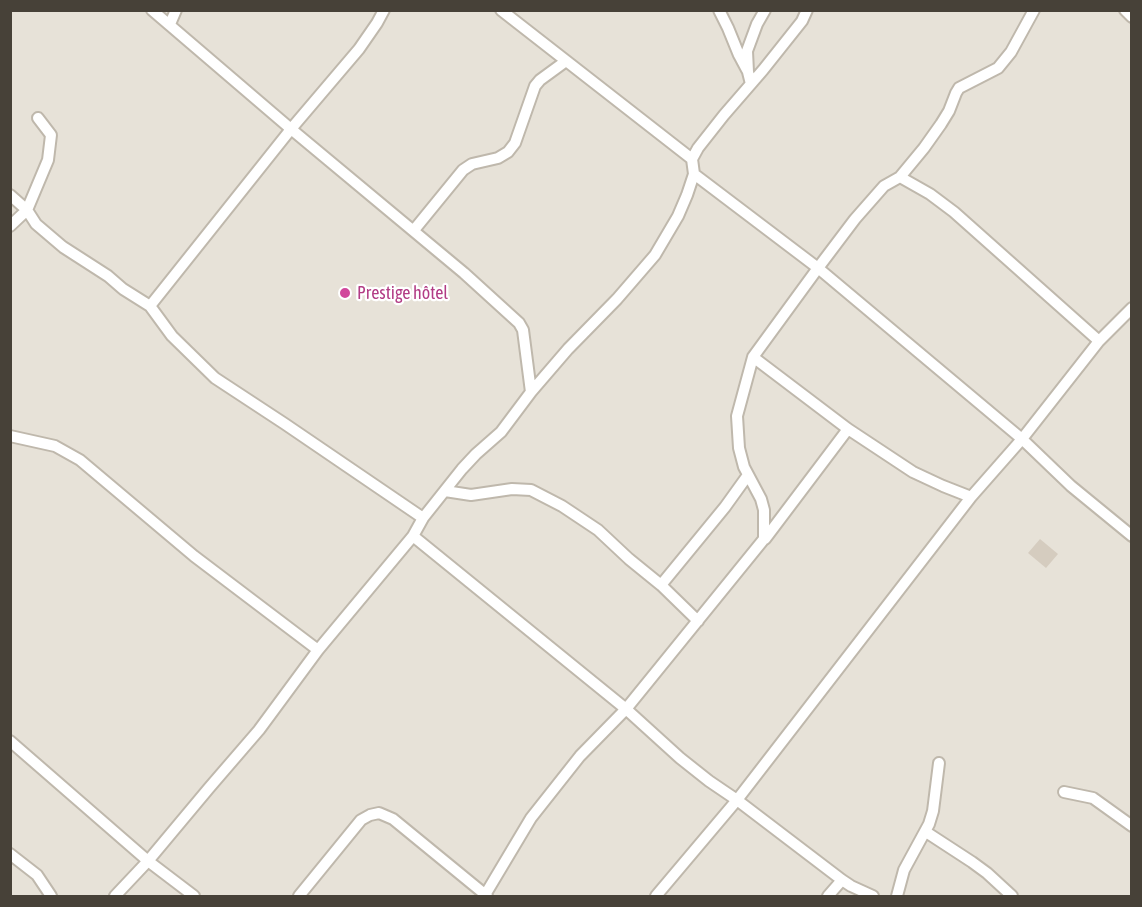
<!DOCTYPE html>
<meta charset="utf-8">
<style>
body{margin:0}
#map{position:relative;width:1142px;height:907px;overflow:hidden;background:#f4f0e9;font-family:"Asap Condensed",sans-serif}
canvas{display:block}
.frame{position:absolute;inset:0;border:12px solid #474138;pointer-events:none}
</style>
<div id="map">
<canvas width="1142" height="907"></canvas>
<div class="frame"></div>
</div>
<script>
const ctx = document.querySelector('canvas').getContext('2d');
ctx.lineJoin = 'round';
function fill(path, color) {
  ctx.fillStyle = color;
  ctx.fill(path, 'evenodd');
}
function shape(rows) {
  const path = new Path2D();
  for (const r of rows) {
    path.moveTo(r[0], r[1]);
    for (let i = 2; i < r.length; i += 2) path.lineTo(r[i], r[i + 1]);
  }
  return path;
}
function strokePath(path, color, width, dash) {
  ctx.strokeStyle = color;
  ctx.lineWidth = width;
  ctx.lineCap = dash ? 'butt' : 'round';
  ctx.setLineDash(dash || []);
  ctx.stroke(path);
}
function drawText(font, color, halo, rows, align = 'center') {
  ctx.font = font + ' "Asap Condensed",sans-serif';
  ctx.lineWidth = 4.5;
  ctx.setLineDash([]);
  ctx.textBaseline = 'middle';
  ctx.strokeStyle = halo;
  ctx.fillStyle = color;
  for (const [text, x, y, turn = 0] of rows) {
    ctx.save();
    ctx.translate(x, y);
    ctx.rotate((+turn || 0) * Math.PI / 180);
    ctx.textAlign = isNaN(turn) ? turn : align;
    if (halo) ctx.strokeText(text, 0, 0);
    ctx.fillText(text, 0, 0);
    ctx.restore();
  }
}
const residential = shape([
 [11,11,1131,11,1131,896,11,896]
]);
const building = shape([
 [1040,539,1058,554,1046,568,1028,553]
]);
const minor = shape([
 [152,10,291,129,464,273,519,323,523,330,531,392],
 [384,10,377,23,359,49,291,129,150,306,172,336,215,378,285,424,423,518],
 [501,10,692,159],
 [719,10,728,28,739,55,747,70],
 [1125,10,1132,17],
 [170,24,176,10],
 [751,84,748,72,747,51,757,24,765,10],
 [694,174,818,268,1022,439,1071,486,1132,536],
 [900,177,924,148,941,124,949,111,956,93,959,88,998,68,1011,52,1034,10],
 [10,195,27,210,36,224,63,247,108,276,123,289,150,306],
 [10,226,27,210,48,160,51,135,38,118],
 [414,230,463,170,472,164,498,158,508,152,515,143,535,86,540,80,566,61],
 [753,357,848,429,913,472,943,486,971,497],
 [10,436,55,446,80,460,194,556,318,650],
 [445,491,471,495,512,489,531,490,562,506,598,530,629,559,661,585,698,621],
 [413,536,626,709,680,758,709,781,737,800,842,880,851,886,873,896],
 [765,539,848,429],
 [661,585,725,507,748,475],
 [10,741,148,861,194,896],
 [1064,792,1093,798,1132,826],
 [926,832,972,862,987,873,1012,896],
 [10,854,37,875,51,896],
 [485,895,531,818,580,756,626,709,764,539,764,510,761,499,744,467,739,448,737,416,753,357,818,268,855,219,884,186,900,177,930,194,954,212,1099,341],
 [115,896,148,861,209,788,259,730,318,650,413,536,423,518,462,469,476,454,501,432,531,392,568,349,617,299,655,255,678,216,687,195,694,174,692,159,698,148,724,115,763,70,802,21,807,10],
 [299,896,361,820,370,815,379,813,393,819,487,896],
 [656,896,737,800,971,497,1022,439,1099,341,1132,308],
 [828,896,842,880],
 [897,896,904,870,929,824,933,811,939,763]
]);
const markers = [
 [345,293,6,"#d1479c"]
];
const hotelNames = [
 ["Prestige hôtel",357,293]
];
fill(residential, '#e7e2d8');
fill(building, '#d5ccbf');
strokePath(minor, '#bfb8ac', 14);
strokePath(minor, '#fff', 10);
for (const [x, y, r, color] of markers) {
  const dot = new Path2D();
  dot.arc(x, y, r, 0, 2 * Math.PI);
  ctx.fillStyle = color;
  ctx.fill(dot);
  strokePath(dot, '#fff', 2);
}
drawText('18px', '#b23c85', '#fff', hotelNames, 'left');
</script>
